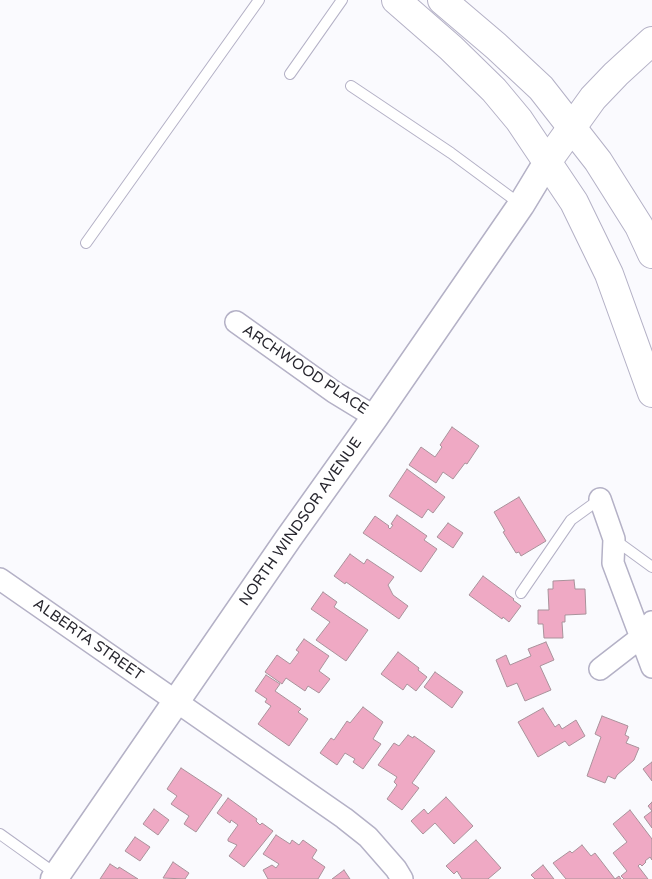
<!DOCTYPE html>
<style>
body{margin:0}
canvas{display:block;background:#fafafe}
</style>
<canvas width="652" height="879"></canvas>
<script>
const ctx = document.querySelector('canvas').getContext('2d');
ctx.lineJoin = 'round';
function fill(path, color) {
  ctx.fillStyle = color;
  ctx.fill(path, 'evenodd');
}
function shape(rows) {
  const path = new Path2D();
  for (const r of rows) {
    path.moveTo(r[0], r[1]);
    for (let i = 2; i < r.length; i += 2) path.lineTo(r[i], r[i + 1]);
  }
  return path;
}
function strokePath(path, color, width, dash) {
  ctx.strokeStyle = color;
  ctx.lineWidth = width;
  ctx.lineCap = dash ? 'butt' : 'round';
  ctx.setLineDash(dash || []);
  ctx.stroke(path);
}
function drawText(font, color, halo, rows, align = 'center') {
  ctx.font = font + ' "Varela Round",sans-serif';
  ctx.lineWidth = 5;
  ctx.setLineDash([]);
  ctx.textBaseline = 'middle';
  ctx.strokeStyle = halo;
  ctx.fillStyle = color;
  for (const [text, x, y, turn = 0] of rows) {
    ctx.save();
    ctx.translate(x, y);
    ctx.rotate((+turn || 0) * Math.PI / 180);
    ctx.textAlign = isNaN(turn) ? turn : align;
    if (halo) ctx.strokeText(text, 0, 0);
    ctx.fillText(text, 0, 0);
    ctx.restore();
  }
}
const building = shape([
 [452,427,479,446,467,464,465,463,453,479,443,472,436,483,409,465,421,447,435,457,442,447,440,445,452,427],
 [407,469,445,497,433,513,428,509,422,518,389,496,407,469],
 [519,497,546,541,521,556,519,552,516,553,503,532,505,531,494,512,519,497],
 [397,515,427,536,424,540,437,549,421,572,363,533,375,516,389,526,388,527,390,529,393,525,391,524,397,515],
 [448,523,463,533,453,548,437,537,448,523],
 [350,554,364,564,367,559,394,577,388,585,393,595,408,606,399,619,346,582,345,584,334,576,350,554],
 [483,576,514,599,513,600,521,606,509,622,503,617,502,619,469,595,483,576],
 [574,580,575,589,585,589,586,614,565,615,565,622,562,622,563,638,544,638,543,624,538,624,538,610,549,610,548,589,553,589,553,581,574,580],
 [323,592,337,602,334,607,368,630,346,661,316,640,330,622,311,609,323,592],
 [304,639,329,656,319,671,330,679,319,693,308,686,305,691,286,678,282,684,265,672,277,655,290,664,299,652,296,650,304,639],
 [546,642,554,660,540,666,551,690,525,701,517,683,507,687,496,660,506,655,510,665,531,656,528,649,546,642],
 [398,652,419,668,418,670,427,677,416,691,407,684,403,690,381,674,398,652],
 [435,672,463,692,452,708,424,687,435,672],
 [266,675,280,684,275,691,301,709,298,712,308,719,289,746,258,724,271,706,265,702,267,699,255,691,266,675],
 [363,707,383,722,373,739,381,744,363,769,353,762,355,759,345,753,337,765,320,753,331,738,334,740,347,721,350,723,363,707],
 [543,708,555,727,559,724,562,729,576,720,585,736,569,746,565,741,538,757,518,722,543,708],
 [602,716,628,726,625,735,629,737,626,743,639,748,634,760,617,775,615,779,608,776,605,783,587,776,601,737,595,734,602,716],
 [408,735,413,738,414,736,435,751,412,783,419,788,402,810,387,799,397,785,394,782,397,777,378,765,394,743,399,746,408,735],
 [652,762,652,781,643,769,652,762],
 [181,768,222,795,196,832,184,824,189,816,171,804,177,796,167,789,181,768],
 [446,797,473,826,454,844,435,823,423,834,411,821,424,809,428,814,446,797],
 [228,798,257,819,256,821,260,825,262,823,273,831,244,867,229,856,237,845,228,841,228,839,238,825,231,820,230,823,217,813,228,798],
 [652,802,652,828,644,817,652,811,648,806,652,802],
 [154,809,169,820,158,835,143,824,154,809],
 [630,810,652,839,652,860,650,857,645,861,646,862,642,866,640,864,638,866,648,879,624,879,621,876,627,871,613,853,627,842,613,824,630,810],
 [276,835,290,844,292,840,299,845,303,840,317,850,312,858,325,867,318,879,268,879,263,870,272,865,276,868,279,864,263,854,276,835],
 [135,837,150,847,140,861,125,851,135,837],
 [476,840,501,868,488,879,462,879,457,871,454,874,446,866,476,840],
 [582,845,591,856,595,853,615,879,619,876,621,879,566,879,553,863,570,851,572,853,582,845],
 [173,862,189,873,185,879,163,878,173,862],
 [110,864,118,869,119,867,138,879,100,879,110,864],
 [543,865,554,879,535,879,531,875,543,865],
 [344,870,350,879,332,879,344,870]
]);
const service = shape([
 [290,74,342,0],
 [351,86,451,153,520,204],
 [86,243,259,0],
 [615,540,652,567],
 [521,593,571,520,600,499],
 [0,834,56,874]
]);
const minor = shape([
 [236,322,334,392,375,417],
 [600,499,614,539,613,563,652,667],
 [0,579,344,818,368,837,396,869,402,879],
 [600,669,640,638,652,622]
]);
const tertiary = shape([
 [54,879,288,539,375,417,521,205,547,162]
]);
const secondary = shape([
 [547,162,593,98,616,74,652,41]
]);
const primary = shape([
 [396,0,451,48,494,90,519,120,574,202,609,274,652,393],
 [442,0,496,46,541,88,598,161,639,226,652,254]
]);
const streetNames = [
 ["ARCHWOOD PLACE",305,370,34],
 ["NORTH WINDSOR AVENUE",301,522,-55],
 ["ALBERTA STREET",88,640,35]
];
fill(building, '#efa9c4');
strokePath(building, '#a9929b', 1);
strokePath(service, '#b4b1c6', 12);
strokePath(minor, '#b4b1c6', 24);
strokePath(tertiary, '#b4b1c6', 29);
strokePath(secondary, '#b4b1c6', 30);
strokePath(primary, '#b4b1c6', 30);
strokePath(service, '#fff', 10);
strokePath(minor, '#fff', 21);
strokePath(tertiary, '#fff', 26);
strokePath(secondary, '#fff', 28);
strokePath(primary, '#fff', 28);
drawText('15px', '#28272f', '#fff', streetNames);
</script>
